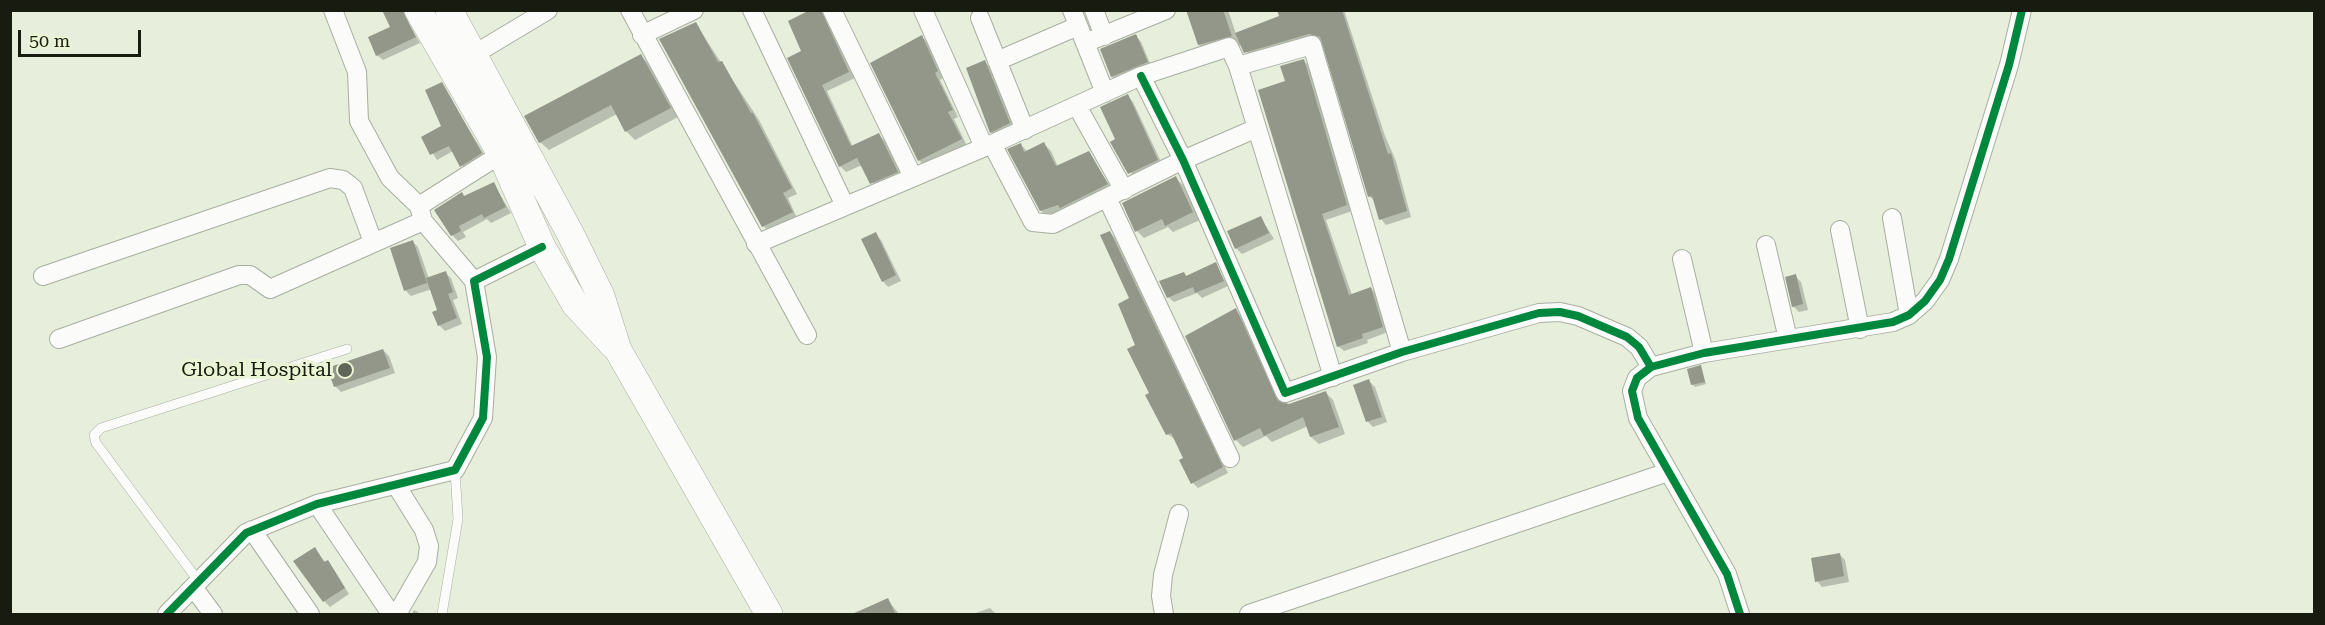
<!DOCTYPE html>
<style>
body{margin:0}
#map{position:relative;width:2325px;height:625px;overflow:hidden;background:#e7eedc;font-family:"Roboto Serif",serif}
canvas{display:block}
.frame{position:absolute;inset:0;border:12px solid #181c10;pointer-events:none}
.scale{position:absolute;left:18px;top:30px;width:123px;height:27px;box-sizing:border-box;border:3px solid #181c10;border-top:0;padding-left:8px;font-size:18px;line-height:21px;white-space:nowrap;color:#181c10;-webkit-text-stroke:4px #e9f5d5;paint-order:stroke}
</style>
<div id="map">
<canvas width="2325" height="625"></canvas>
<div class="frame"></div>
<div class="scale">50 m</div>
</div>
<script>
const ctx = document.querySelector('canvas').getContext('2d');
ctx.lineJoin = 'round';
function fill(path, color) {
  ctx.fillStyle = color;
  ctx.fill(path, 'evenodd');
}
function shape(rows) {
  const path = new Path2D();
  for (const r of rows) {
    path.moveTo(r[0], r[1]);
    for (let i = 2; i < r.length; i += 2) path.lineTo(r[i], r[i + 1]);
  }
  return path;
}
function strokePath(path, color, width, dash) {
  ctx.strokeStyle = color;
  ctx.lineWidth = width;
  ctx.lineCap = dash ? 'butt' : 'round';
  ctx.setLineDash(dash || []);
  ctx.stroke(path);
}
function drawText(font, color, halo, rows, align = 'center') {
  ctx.font = font + ' "Roboto Serif",serif';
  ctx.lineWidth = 6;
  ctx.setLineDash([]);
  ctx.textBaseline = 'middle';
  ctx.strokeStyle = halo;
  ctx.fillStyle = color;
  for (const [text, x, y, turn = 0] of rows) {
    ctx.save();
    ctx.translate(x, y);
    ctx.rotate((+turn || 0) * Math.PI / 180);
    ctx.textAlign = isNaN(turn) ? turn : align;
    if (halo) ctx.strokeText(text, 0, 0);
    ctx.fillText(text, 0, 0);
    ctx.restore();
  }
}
const shadow = shape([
 [384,10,406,10,409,24,420,43,383,60,377,55,392,28],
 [821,10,855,78,827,91,853,147,879,135,885,141,903,178,877,189,862,165,846,172,840,166,803,52],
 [1190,10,1228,10,1236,34,1281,17,1289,10,1344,10,1385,136,1396,161,1411,217,1386,225,1381,219,1376,202,1370,197,1323,41,1316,39,1251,57,1242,45,1208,53,1199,45],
 [695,23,759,120,797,194,788,198,797,218,769,231,763,226],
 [1136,36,1141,42,1152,68,1118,82,1112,77,1102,50],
 [922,37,928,43,943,78,940,80,958,117,954,119,967,146,925,167,919,160],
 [641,56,650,65,678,117,635,140,626,131,617,114,549,150,540,142],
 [1304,61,1309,66,1352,211,1326,220,1352,295,1371,288,1376,294,1388,332,1367,340,1368,343,1344,351,1338,346,1287,82],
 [984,62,990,67,1015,129,997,137,991,132],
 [441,84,487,159,467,172,453,151,437,160,423,138,443,127],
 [1127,96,1133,102,1163,166,1135,179,1112,143,1117,140],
 [1044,144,1051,151,1058,167,1089,153,1113,191,1048,217,1041,211,1021,145,1028,152],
 [1175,178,1183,185,1200,220,1173,232,1168,227,1144,238,1137,231],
 [493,183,511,213,491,223,487,219,463,232,466,237,458,241,452,235,464,197],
 [1261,218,1274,239,1242,254,1236,248],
 [1110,232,1115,238,1228,473,1198,488,1193,483,1185,458,1175,439,1167,434,1151,394,1137,346,1131,299],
 [875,234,881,240,901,281,888,287,883,281],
 [412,241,418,247,429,279,445,273,451,278,458,298,453,300,462,324,445,331,439,325,439,310,432,289,411,296,406,291,391,249],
 [1215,264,1228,286,1202,298,1197,293,1174,302,1168,297,1184,273,1187,277],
 [1795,276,1801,282,1808,310,1799,312,1793,306],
 [1235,310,1242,317,1282,404,1289,405,1325,392,1333,400,1345,434,1319,444,1311,437,1308,426,1272,442,1266,436,1243,447,1236,440,1187,337],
 [383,350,389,356,395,373,341,392,335,386],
 [1701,367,1706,384,1695,387,1692,384],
 [1369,381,1375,387,1387,422,1373,427,1368,422,1355,386],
 [315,549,326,563,333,568,349,594,330,607,324,601],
 [1839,554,1845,560,1849,582,1822,587,1817,581],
 [887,599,899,614,851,614],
 [990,608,996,614,973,614],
 [414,610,421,614,412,614]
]);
const building = shape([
 [382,10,402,10,416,37,376,56,368,37,390,27],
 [810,10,821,10,849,72,822,85,851,146,879,133,898,172,870,184,857,158,839,167,787,58,801,51,788,21],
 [1186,10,1223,10,1232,36,1198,45],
 [1277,10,1342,10,1380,129,1388,154,1391,153,1407,211,1379,220,1372,196,1368,197,1320,37,1309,34,1244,53,1235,33,1279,16],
 [696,22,718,62,722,61,751,113,753,113,792,188,783,193,793,212,762,227,659,39],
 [1136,34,1148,62,1111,77,1100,49],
 [922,35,938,71,935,73,953,110,948,112,962,139,918,161,870,63],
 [641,54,671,108,625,132,611,105,539,143,524,116],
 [1304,59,1347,205,1322,214,1349,295,1371,287,1383,327,1362,334,1363,338,1337,347,1258,90,1285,81,1280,66],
 [985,60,1010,123,990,133,966,68],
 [442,82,482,153,460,167,449,146,430,155,421,137,441,126,425,90],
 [1128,94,1158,160,1128,174,1110,142,1115,139,1100,107],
 [1044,142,1056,166,1089,151,1108,184,1060,208,1058,205,1040,211,1007,149,1021,143,1024,152],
 [1176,176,1193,212,1165,226,1162,219,1135,232,1122,203],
 [494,182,506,207,484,218,482,214,459,226,461,231,451,236,434,210,462,192,464,196],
 [1261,216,1269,233,1235,249,1227,231],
 [1110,231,1223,467,1191,484,1179,460,1183,458,1171,433,1166,435,1145,395,1149,393,1127,349,1135,345,1118,304,1129,298,1100,235],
 [876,232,896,275,882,282,861,239],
 [413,240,427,283,404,291,390,248],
 [1216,262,1224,281,1195,293,1193,287,1167,298,1159,281,1184,272,1186,276],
 [446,271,453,292,448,294,457,318,438,326,432,312,437,310,426,278],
 [1796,274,1803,304,1792,307,1785,277],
 [1236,308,1278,401,1289,404,1326,391,1339,427,1310,437,1303,417,1264,436,1260,428,1234,441,1185,336],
 [383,349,390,368,334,387,327,368],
 [1701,365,1705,382,1691,385,1687,369],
 [1369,379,1382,417,1366,422,1353,385],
 [315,547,324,562,328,560,345,588,323,602,293,561],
 [1840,553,1844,576,1815,582,1811,558],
 [888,598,896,615,851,615]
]);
const service = shape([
 [199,582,96,443,94,435,101,428,347,349],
 [442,614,458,519,455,470]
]);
const minor = shape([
 [333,10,357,72,359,121,390,178,419,206,423,221,474,281],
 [630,10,807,335],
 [752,10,845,206],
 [832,10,913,177],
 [923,10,984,147],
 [1072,10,1105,93],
 [1094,10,1104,36],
 [980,18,1025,130],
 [642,35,694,10],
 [1085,43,1166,10],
 [473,55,548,10],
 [997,61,1078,26],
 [1238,66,1312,45,1402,352],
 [1141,76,1183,160,1285,393,1402,352,1539,313,1560,312,1578,316,1627,337,1639,347,1651,367,1637,378,1632,391,1638,418,1727,574,1740,614],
 [1077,106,1124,190],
 [992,144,1033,222,1053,224,1183,160,1257,128],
 [1107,198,1230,458],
 [419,206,501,154],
 [1892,218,1909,315],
 [1840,230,1860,329],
 [756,244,992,144,1141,76,1229,47,1238,66,1333,377],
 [1766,245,1788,339],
 [1682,259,1704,353],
 [43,276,330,178,343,180,353,188,373,242],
 [59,339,239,275,250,275,270,289,423,221],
 [1651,367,1704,353,1893,322,1909,315,1925,301,1940,280,1949,259,2009,65,2022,10],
 [396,485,424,530,429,546,427,562,397,614],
 [317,504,391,614],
 [252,530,310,614],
 [193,587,213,614],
 [167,614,246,533,317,504,455,470,483,418,487,357,474,281,542,247],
 [1164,614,1161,596,1163,575,1179,514],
 [1249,614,1668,472]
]);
const primary = shape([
 [418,10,501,154,542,247,575,304,613,345],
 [449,10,570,233,601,296,618,350,769,614]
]);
const cycleway = shape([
 [1141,76,1183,160,1285,393,1402,352,1539,313,1560,312,1578,316,1627,337,1639,347,1651,367,1637,378,1632,391,1638,418,1727,574,1740,614],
 [1651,367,1704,353,1893,322,1909,315,1925,301,1940,280,1949,259,2009,65,2022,10],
 [167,614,246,533,317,504,455,470,483,418,487,357,474,281,542,247]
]);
const markers = [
 [345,370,8,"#606657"]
];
const poiNames = [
 ["Global Hospital",332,370]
];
fill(shadow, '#0003');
fill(building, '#92978a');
strokePath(service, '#a8aea0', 10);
strokePath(minor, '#a8aea0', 20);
strokePath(primary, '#a8aea0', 28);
strokePath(service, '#fbfcfa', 9);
strokePath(minor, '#fbfcfa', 18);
strokePath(primary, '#fbfcfa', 27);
strokePath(cycleway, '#00873e', 8);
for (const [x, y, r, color] of markers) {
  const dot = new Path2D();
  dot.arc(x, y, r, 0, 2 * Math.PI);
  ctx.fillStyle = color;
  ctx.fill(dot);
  strokePath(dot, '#e9f5d5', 2);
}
drawText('20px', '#181c10', '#e9f5d5', poiNames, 'right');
</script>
